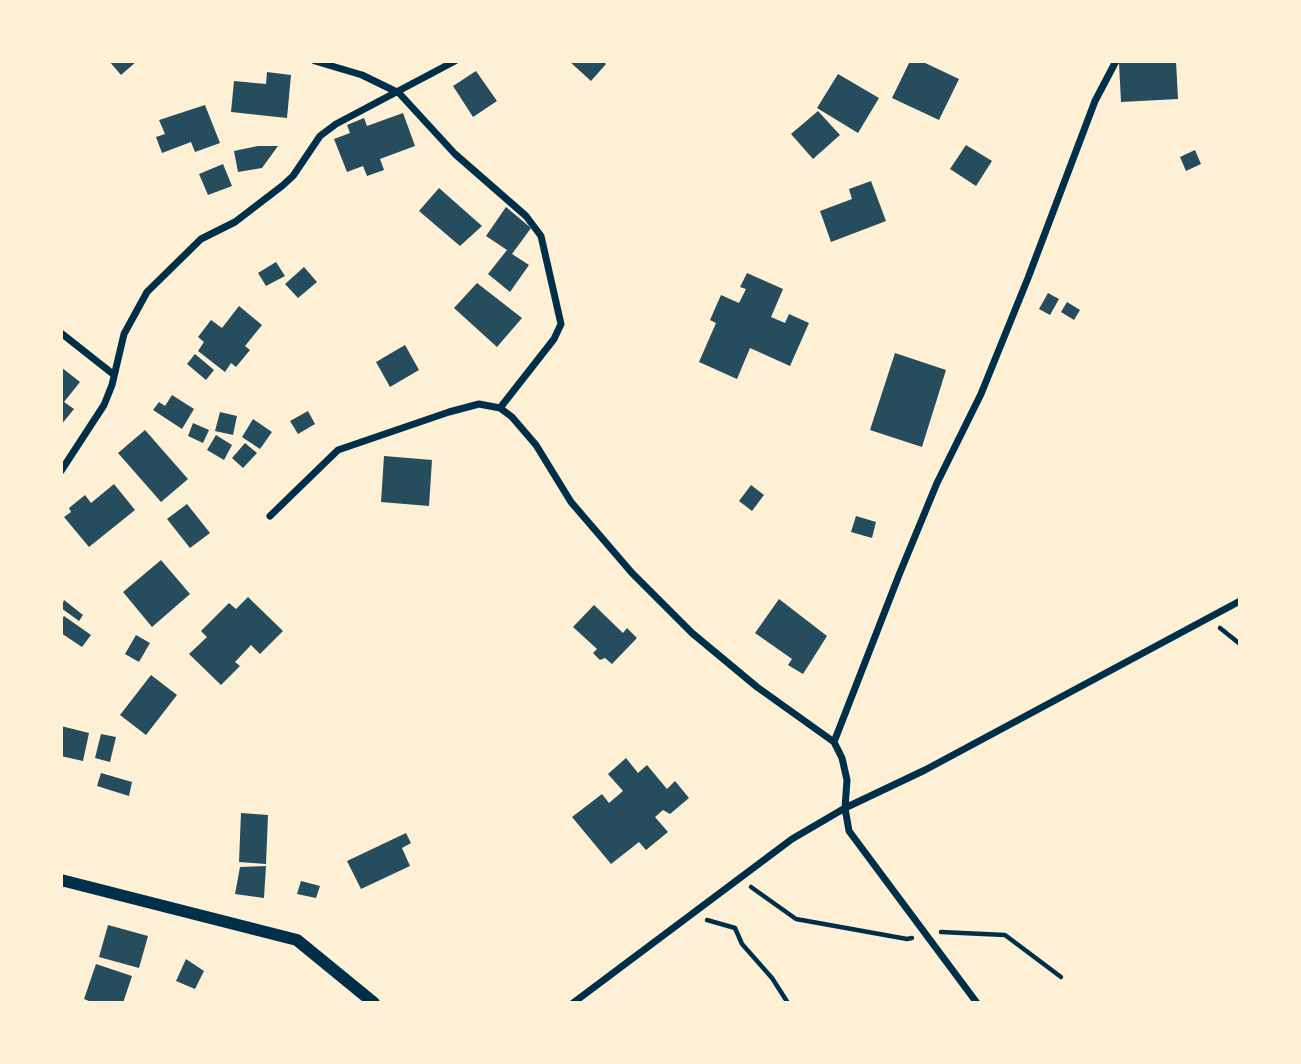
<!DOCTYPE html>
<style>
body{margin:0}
#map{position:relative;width:1301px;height:1064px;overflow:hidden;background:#fdf0d5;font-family:"Open Sans",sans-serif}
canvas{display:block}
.frame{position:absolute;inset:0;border:63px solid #fdf0d5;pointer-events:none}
</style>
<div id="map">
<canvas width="1301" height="1064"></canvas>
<div class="frame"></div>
</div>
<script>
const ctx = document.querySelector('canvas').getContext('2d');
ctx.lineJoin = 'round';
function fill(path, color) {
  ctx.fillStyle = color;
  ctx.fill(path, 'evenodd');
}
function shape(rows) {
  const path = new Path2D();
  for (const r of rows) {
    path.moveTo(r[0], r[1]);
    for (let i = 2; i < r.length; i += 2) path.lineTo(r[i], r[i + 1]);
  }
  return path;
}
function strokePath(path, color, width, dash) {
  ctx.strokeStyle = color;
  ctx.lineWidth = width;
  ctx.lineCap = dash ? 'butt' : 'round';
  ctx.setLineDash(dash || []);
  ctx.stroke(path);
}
const building = shape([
 [109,61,137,61,121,75],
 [569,61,603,61,606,64,591,81],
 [910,61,921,61,959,79,939,120,892,98],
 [1150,61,1176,61,1178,99,1121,102,1119,63],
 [476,71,497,101,473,117,453,86],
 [267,72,291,75,287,118,231,112,234,81,266,84],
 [838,74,879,98,858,133,817,108],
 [205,105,220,143,195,152,191,142,162,153,156,137,165,134,159,120],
 [818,111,840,135,813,159,791,134],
 [403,113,415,146,380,159,384,170,367,176,363,166,347,172,334,139,350,133,347,125,364,118,367,126],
 [966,145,992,161,976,186,950,169],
 [258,146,278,146,262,168,238,172,234,151],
 [1195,150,1201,164,1186,171,1180,157],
 [223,164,232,186,208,195,199,174],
 [871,181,886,221,831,242,820,211,852,199,849,189],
 [439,188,482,226,460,246,419,211],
 [506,207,531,228,512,254,529,265,510,292,488,274,507,250,486,236],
 [276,262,285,276,266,286,258,273],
 [304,267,317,282,298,298,285,284],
 [747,273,783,289,771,317,785,323,789,314,809,323,790,366,750,348,737,379,699,362,716,323,710,320,721,295,739,303,746,289,740,287],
 [477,283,522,318,497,347,454,308],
 [1048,293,1059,299,1050,315,1039,309],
 [1067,302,1080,310,1074,320,1061,312],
 [239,306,262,325,245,346,250,350,236,367,231,363,225,372,198,351,204,342,198,337,211,320,222,328],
 [405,345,419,370,390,387,376,362],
 [895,353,946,370,922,447,870,430],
 [195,354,214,370,206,380,187,364],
 [61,367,80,382,64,402,74,409,61,425],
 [172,395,194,409,182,429,153,410,159,402,165,406],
 [308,411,315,424,298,434,290,421],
 [220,412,237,416,233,435,215,431],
 [253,419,272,432,260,449,242,437],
 [193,423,209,430,203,443,188,436],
 [145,430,188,479,161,502,118,453],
 [216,435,232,445,224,460,207,450],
 [245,443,257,453,243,468,232,458],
 [384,456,432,460,429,506,381,502],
 [114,484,135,510,89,547,64,517,71,512,69,508,85,495,91,503],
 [751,485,764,495,752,511,739,501],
 [187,504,210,533,190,548,167,519],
 [856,516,876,522,872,538,851,532],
 [161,560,190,594,152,627,123,592],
 [248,597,283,631,260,654,251,645,235,662,240,666,221,685,189,654,207,637,201,631,229,603,236,609],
 [779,599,827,636,803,674,788,665,792,659,755,633],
 [64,600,83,615,79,621,61,608],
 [594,605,623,633,627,628,637,638,612,664,605,658,600,660,593,653,597,649,573,627],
 [64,616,91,635,82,647,61,633,61,621],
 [136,635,150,643,139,662,125,654],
 [151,675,177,695,146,735,120,715],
 [61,726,89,733,83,761,61,756],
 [101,734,116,737,110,762,95,758],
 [626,758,638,773,647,765,667,789,675,781,689,798,670,814,663,810,655,817,668,832,646,850,639,842,611,864,572,817,602,794,609,803,623,791,608,774],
 [101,773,132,782,129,796,97,786],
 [241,813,268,815,266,864,239,862],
 [406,833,411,843,402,848,410,866,361,889,347,861],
 [266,866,264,898,235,894,240,867],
 [301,881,320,886,316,898,297,894],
 [108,925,148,936,139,968,99,957],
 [186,959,204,971,195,989,176,981],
 [96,964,132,976,123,1003,94,1003,84,999]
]);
const path = shape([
 [1220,628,1240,644],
 [751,887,796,919,907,939,912,938],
 [707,920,735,928,742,944,772,978,788,1003],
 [941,932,1005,935,1061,977]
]);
const minor = shape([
 [315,61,362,75,399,93,455,154,526,216,541,236,561,324,554,339,500,408],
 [61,333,113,374],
 [61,471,104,405,112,385,124,334,147,292,201,239,235,222,282,186,293,176,320,136,336,124,455,61],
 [270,516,338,450,449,412,479,404,500,408,512,417,536,445,571,502,632,573,692,633,757,687,834,742,842,758,847,780,845,808,849,831,977,1003],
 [834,742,899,575,937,483,981,394,1028,278,1095,101,1116,61],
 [573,1003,792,839,845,808,925,770,1240,601]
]);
const tertiary = shape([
 [61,880,297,940,374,1003]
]);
fill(building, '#264d5e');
strokePath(path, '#003049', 4.5);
strokePath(minor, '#003049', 7);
strokePath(tertiary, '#003049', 12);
</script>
